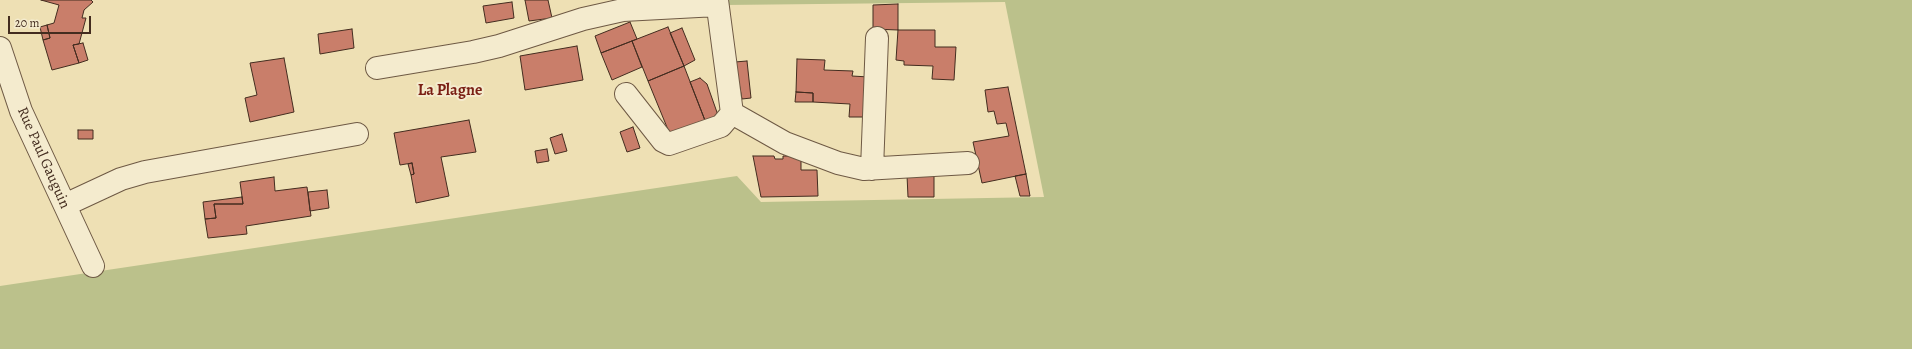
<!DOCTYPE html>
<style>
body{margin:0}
#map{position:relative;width:1912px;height:349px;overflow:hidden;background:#eee0b4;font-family:Alegreya,serif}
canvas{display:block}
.scale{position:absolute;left:8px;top:16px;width:83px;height:18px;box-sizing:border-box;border:2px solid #432c1f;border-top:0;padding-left:5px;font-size:12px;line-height:14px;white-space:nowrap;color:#432c1f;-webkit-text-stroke:3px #f4ebce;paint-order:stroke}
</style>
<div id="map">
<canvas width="1912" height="349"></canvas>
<div class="scale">20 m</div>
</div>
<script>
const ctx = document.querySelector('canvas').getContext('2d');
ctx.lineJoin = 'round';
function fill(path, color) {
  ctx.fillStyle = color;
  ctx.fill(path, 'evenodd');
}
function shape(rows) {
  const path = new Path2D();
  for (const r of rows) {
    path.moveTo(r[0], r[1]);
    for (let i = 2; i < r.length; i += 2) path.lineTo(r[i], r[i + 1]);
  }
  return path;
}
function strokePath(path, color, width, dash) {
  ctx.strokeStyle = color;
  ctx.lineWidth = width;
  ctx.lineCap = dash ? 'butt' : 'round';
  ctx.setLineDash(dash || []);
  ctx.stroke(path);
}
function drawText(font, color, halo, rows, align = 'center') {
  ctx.font = font + ' Alegreya,serif';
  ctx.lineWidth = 4;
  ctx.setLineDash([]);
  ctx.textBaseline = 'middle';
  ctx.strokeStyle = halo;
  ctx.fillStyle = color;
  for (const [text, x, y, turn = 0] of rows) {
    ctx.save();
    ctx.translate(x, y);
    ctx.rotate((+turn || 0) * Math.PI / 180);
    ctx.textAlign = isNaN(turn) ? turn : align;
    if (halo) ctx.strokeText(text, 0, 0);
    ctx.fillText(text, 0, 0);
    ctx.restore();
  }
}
const green = shape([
 [724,0,1912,0,1912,349,0,349,0,286,737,176,761,202,1044,197,1005,2,725,5]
]);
const building = shape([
 [41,0,91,0,93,2,84,10,82,18,86,18,79,44,73,45,79,63,52,70,43,40,50,38,47,25,54,23,59,5,41,0],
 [525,0,548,0,552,18,529,21,525,0],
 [512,2,514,18,486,23,483,6,512,2],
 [898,4,898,30,873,29,873,5,898,4],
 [630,22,637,39,601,53,595,36,630,22],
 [47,25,50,38,43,40,40,27,47,25],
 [668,27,684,66,648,81,632,41,668,27],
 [682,28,695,60,684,66,670,33,682,28],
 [352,29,354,48,320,54,318,34,352,29],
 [898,30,935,30,935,47,956,47,954,80,932,79,933,66,904,65,904,61,896,60,898,30],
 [632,41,642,67,612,80,601,53,632,41],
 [83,43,88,60,79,63,73,45,83,43],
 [577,46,583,80,525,90,520,56,577,46],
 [284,58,294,112,250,122,245,98,257,95,250,63,284,58],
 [797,59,825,60,824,70,853,71,852,76,869,77,869,117,849,117,850,104,813,102,813,93,796,92,797,59],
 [747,61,751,98,742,99,735,62,747,61],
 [684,66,706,123,671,137,648,81,684,66],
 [700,78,707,84,719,118,706,123,690,82,700,78],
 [1008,87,1026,174,982,183,973,142,1009,136,1006,123,997,124,994,111,988,112,985,90,1008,87],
 [796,92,813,93,813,102,795,102,796,92],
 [469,120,476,152,441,157,449,196,416,203,411,175,414,174,412,163,400,165,394,133,469,120],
 [633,127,640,148,627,152,620,132,633,127],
 [78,130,93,130,93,139,78,139,78,130],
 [562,134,567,151,555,154,550,138,562,134],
 [547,149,549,161,537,163,535,151,547,149],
 [753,156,774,156,775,159,783,159,783,156,801,156,801,170,817,170,818,196,761,197,753,156],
 [412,163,414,174,411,175,408,164,412,163],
 [1026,174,1030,196,1020,196,1015,176,1026,174],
 [907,175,934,175,934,197,908,197,907,175],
 [274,177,275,191,307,187,311,216,246,226,247,234,208,238,205,219,216,218,214,204,243,204,240,182,274,177],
 [327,190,329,208,310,211,308,192,327,190],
 [242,197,243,204,214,204,216,218,205,219,203,202,242,197]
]);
const minor = shape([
 [717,0,732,113],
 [0,48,21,111,93,266],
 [377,68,473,52,499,46,583,19,623,10,717,5],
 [626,94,663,141,669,144,721,126,732,113],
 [732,113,785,143,838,163,864,169,968,163],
 [872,169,877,38],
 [65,205,121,179,145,172,357,134]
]);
const streetNames = [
 ["Rue Paul Gauguin",43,158,66]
];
const neighbourhoodNames = [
 ["La Plagne",450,91]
];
fill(green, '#bbc18b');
fill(building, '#c97e6a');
strokePath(building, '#432c1f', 1);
strokePath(minor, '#6e5944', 24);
strokePath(minor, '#f4ebce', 22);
drawText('15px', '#432c1f', '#f4ebce', streetNames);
drawText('bold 16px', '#7a1f14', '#f4ebce', neighbourhoodNames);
</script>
